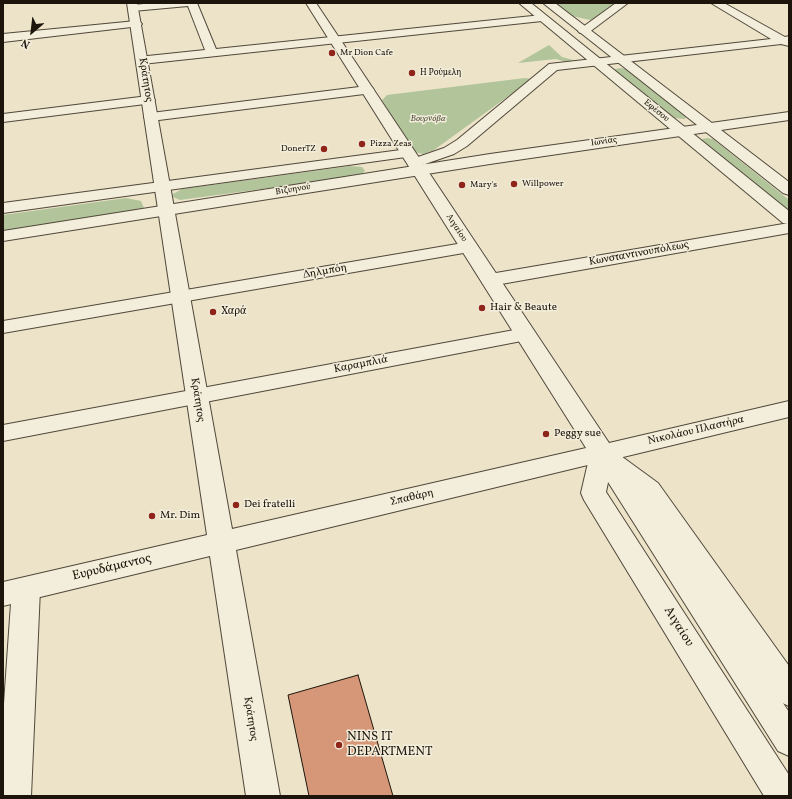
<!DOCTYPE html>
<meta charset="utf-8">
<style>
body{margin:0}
#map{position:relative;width:792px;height:799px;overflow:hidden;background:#ece3c8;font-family:Vollkorn,serif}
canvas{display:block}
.frame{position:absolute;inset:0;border:4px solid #1d150c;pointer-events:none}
.north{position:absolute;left:12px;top:12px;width:40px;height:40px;-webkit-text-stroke:3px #f3eddb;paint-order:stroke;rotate:208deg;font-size:11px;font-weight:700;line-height:16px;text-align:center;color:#1d150c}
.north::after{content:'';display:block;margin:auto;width:14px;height:18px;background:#1d150c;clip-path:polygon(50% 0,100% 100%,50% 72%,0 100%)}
</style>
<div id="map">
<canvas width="792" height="799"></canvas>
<div class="frame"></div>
<div class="north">N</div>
</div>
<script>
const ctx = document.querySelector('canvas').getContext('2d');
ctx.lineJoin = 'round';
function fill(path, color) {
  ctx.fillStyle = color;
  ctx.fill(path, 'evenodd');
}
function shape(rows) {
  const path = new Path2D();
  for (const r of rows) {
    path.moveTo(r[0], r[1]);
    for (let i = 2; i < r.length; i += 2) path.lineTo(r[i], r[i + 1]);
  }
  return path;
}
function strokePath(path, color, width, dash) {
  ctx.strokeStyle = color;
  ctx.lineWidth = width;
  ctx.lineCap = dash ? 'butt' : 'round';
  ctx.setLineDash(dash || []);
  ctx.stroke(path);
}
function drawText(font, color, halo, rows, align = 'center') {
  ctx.font = font + ' Vollkorn,serif';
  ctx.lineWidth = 3;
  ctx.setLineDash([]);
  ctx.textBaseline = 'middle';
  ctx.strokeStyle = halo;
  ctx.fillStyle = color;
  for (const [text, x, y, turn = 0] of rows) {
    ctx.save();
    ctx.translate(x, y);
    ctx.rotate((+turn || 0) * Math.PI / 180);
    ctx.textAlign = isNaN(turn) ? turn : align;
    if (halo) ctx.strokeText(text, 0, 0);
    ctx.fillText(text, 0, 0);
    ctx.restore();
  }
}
const green = shape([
 [555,3,614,3,594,19,590,20,572,16],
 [549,45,562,57,573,60,566,62,556,59,518,63],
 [621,68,626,69,686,117,685,119,674,118,615,71,615,69],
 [525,78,532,79,434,150,423,154,414,152,382,100,387,95],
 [707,138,713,139,789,200,789,209,784,208,702,142,702,139],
 [350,166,362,167,365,171,359,176,180,200,173,197,173,194,182,189],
 [126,198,141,201,144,208,131,215,3,233,3,215]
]);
const building = shape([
 [358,675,393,796,309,796,288,695,358,675]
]);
const minor = shape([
 [154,3,197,3,216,49,542,15,548,18,542,21,142,64,138,63,136,60,138,57,205,50,188,6,133,11,128,8,133,5,154,3],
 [616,3,628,3,588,33,580,33,578,31,580,29,616,3],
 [711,3,724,3,785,37,789,36,789,46,781,44,557,70,467,146,454,154,428,163,423,165,418,163,415,160,418,157,444,148,457,140,549,64,771,39,711,3],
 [136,21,140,22,142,24,140,26,3,42,3,34,136,21],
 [367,86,372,87,374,90,372,93,151,121,146,120,144,117,146,114,151,113,367,86],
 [148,96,153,97,155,100,153,103,3,122,3,114,148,96],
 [789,112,789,120,490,164,3,241,3,231,490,154,789,112],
 [408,149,413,150,415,153,413,156,3,213,3,203,408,149],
 [789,223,789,233,490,286,483,284,481,280,483,276,490,274,789,223],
 [469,242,475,243,478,247,475,251,3,333,3,321,469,242],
 [525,328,532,329,535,334,532,339,3,441,3,425,525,328],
 [602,445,610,448,658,483,789,666,789,706,778,701,640,497,610,473,606,492,789,775,789,796,764,796,584,500,581,493,590,454,594,448,602,445],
 [26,577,36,581,40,589,31,796,3,796,3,718,12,589,16,581,26,577]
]);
const tertiary = shape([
 [127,3,137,3,232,529,586,448,306,3,316,3,609,443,789,401,789,417,619,458,789,712,789,756,778,751,596,463,236,550,280,796,246,796,210,556,3,606,3,582,207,535,127,3],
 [519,3,531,3,789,211,789,224,783,223,519,3],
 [543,3,555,3,789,182,789,195,783,193,543,3]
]);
const markers = [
 [332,53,4,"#8f2418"],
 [412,73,4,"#8f2418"],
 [362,144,4,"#8f2418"],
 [324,149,4,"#8f2418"],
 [514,184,4,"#8f2418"],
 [462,185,4,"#8f2418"],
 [482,308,4,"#8f2418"],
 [213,312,4,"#8f2418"],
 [546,434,4,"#8f2418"],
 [236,505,4,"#8f2418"],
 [152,516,4,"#8f2418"],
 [339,745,4,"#8f2418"]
];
const farPoinames = [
 ["Mr Dion Cafe",340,53],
 ["Η Ρούμελη",420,73],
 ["Pizza Zeas",370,144],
 ["DonerTZ",316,149,"right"],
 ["Willpower",522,184],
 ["Mary's",470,185]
];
const farStreetnames = [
 ["Εφέσου",656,111,39],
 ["Ιωνίας",604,142,-8],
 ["Βιζυηνού",293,190,-9],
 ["Αιγαίου",456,228,57]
];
const farParknames = [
 ["Βουρνόβα",428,119]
];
const streetNames = [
 ["Κράτητος",145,80,81],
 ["Κωνσταντινουπόλεως",639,254,-10],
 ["Δηλμπόη",325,272,-10],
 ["Καραμπλιά",361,365,-11],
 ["Κράτητος",197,400,81],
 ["Νικολάου Πλαστήρα",696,431,-13],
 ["Σπαθάρη",412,498,-13],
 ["Κράτητος",250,719,81]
];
const poiNames = [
 ["Hair & Beaute",490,308],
 ["Χαρά",221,312],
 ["Peggy sue",554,434],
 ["Dei fratelli",244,505],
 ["Mr. Dim",160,516]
];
const nearStreetnames = [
 ["Ευρυδάμαντος",112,568,-13],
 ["Αιγαίου",678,627,58]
];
const nearPoinames = [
 ["NINS IT",347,738],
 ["DEPARTMENT",347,753]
];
fill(green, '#b2c59a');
fill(building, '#d69778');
strokePath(building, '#1d150c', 1);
strokePath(minor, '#51483b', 2);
strokePath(tertiary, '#51483b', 2);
fill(minor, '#f3eddb');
fill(tertiary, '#f3eddb');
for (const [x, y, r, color] of markers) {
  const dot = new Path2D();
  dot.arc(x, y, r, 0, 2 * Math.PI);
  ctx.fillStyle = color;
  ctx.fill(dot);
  strokePath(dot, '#f3eddb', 1.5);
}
drawText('9px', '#1d150c', '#f3eddb', farPoinames, 'left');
drawText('9px', '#1d150c', '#f3eddb', farStreetnames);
drawText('italic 9px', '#51533e', '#f3eddb', farParknames);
drawText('11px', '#1d150c', '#f3eddb', streetNames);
drawText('11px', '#1d150c', '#f3eddb', poiNames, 'left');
drawText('13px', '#1d150c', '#f3eddb', nearStreetnames);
drawText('13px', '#1d150c', '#f3eddb', nearPoinames, 'left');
</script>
